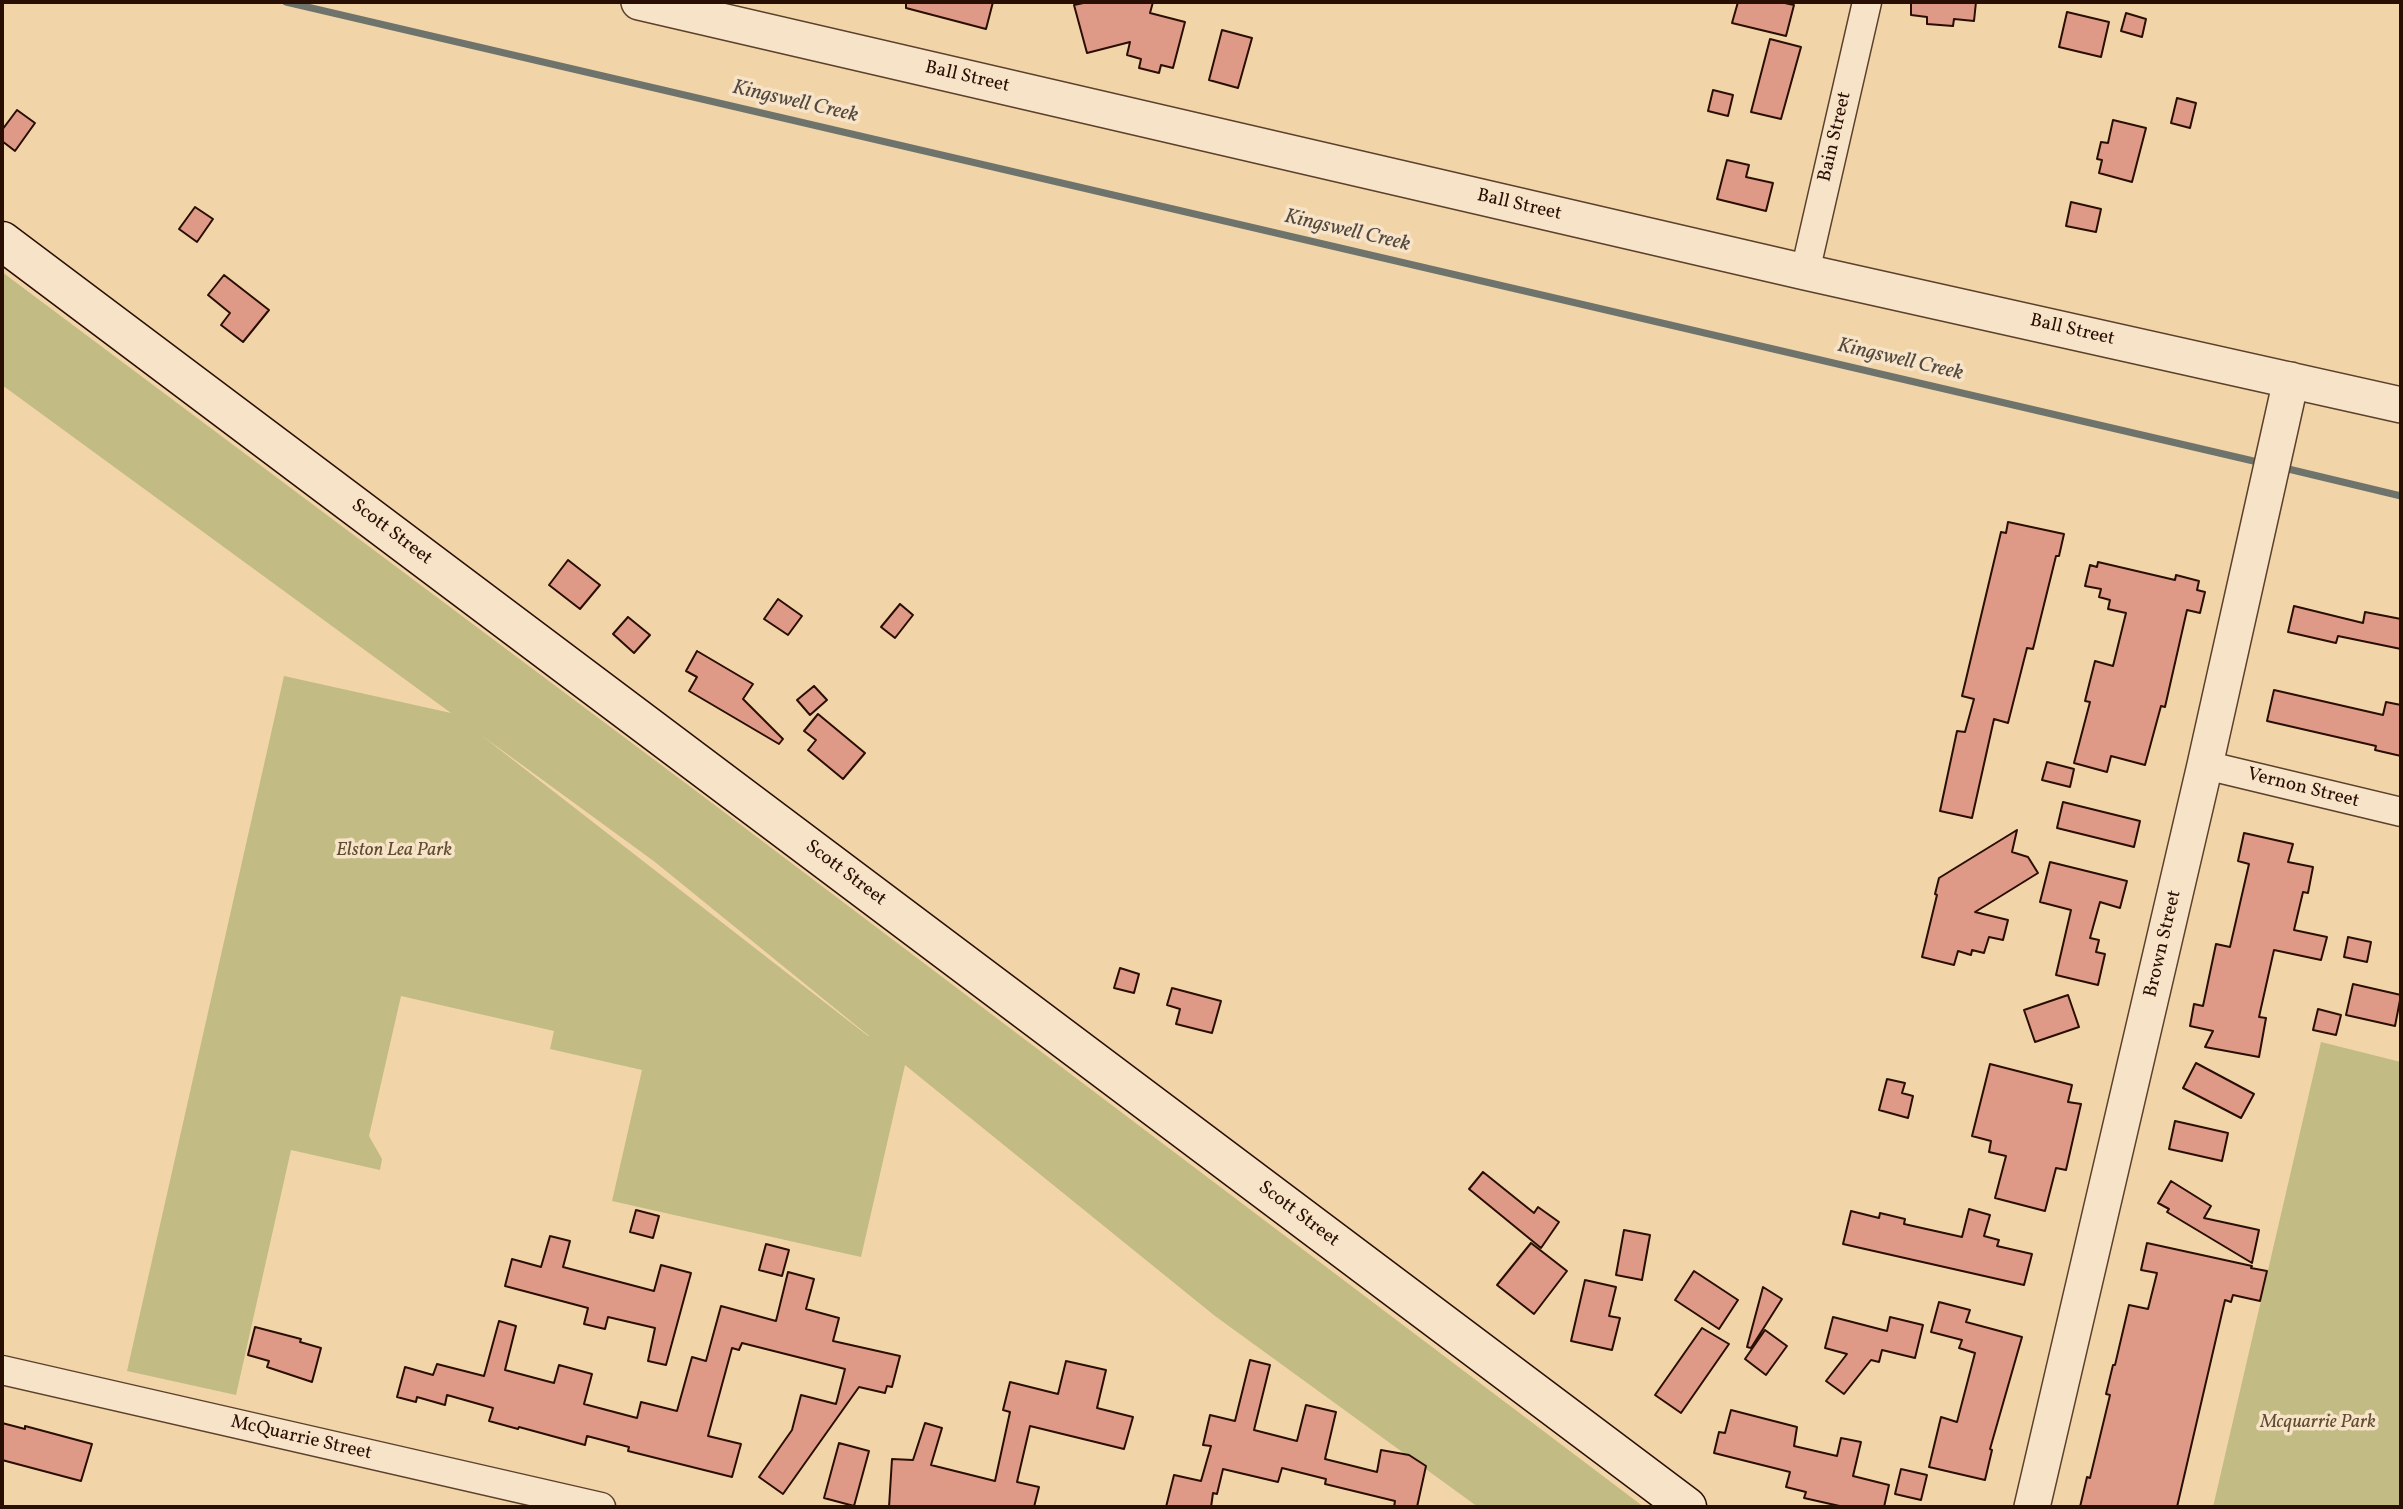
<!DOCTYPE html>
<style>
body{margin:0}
#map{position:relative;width:2403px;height:1509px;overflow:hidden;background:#f2d4a9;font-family:Vollkorn,serif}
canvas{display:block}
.frame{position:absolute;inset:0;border:4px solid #290e03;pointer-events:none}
</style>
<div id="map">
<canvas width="2403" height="1509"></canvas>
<div class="frame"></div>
</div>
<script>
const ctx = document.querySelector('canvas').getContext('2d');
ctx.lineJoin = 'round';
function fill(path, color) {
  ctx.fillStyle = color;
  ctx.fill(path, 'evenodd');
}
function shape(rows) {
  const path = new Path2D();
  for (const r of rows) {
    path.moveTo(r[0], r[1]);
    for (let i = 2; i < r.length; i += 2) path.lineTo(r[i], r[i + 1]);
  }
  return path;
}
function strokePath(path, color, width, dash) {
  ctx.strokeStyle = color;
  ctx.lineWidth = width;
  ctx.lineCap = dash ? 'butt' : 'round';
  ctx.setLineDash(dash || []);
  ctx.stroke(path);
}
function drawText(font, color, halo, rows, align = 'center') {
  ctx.font = font + ' Vollkorn,serif';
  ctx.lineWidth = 7;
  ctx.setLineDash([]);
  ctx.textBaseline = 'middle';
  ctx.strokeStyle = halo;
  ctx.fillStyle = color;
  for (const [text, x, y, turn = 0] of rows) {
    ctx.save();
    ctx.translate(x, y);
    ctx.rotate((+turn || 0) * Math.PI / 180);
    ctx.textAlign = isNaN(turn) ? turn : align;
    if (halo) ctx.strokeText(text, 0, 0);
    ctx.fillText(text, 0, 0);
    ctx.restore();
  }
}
const green = shape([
 [2,272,696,791,1644,1507,1478,1507,1215,1316,905,1065,861,1257,612,1201,642,1070,550,1049,554,1031,401,996,369,1136,382,1159,380,1170,291,1150,236,1395,127,1371,284,676,451,713,2,385],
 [481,735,655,862,869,1036,868,1036],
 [2321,1042,2401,1062,2401,1507,2213,1507]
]);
const stream = shape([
 [286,2,2262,463],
 [2280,467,2401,496]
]);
const building = shape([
 [906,2,993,2,986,29,906,8,906,2],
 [1088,2,1153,2,1150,13,1185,22,1173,68,1161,65,1159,73,1139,68,1141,59,1127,55,1130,42,1087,53,1074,5,1088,2],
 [1738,2,1780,2,1794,5,1786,36,1732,23,1738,2],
 [1911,2,1976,2,1974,21,1954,19,1953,26,1927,24,1927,17,1911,15,1911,2],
 [2067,12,2109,22,2101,57,2059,47,2067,12],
 [2126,13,2146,19,2142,37,2121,31,2126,13],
 [1222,30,1252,38,1238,88,1209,80,1222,30],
 [1770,39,1801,47,1781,119,1751,112,1770,39],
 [1713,90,1733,95,1728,116,1708,111,1713,90],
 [2177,98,2196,103,2190,128,2171,123,2177,98],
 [17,110,35,123,15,151,2,141,2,130,17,110],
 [2113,120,2146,128,2132,182,2099,173,2102,160,2097,159,2101,142,2108,143,2113,120],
 [1727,160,1749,165,1746,177,1773,183,1766,211,1717,199,1727,160],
 [2071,202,2101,209,2096,232,2066,226,2071,202],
 [195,207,213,219,197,242,179,229,195,207],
 [224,275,269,310,243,342,221,325,230,313,208,295,224,275],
 [2008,522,2064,534,2059,556,2056,556,2033,649,2027,648,2008,723,1994,719,1972,818,1940,811,1957,731,1965,732,1974,699,1962,696,2001,532,2006,533,2008,522],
 [568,560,600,585,580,609,549,585,568,560],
 [2098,562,2175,580,2176,575,2199,581,2197,590,2205,592,2200,613,2187,610,2165,707,2161,706,2145,765,2111,756,2107,772,2074,763,2090,702,2085,701,2095,661,2113,666,2126,613,2108,609,2110,600,2099,597,2101,589,2085,586,2090,565,2097,567,2098,562],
 [778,599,802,616,788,635,764,619,778,599],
 [900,604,913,615,895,638,881,627,900,604],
 [2294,606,2363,623,2365,612,2401,619,2401,649,2338,636,2336,643,2288,632,2294,606],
 [628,617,650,635,634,653,613,634,628,617],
 [697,651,753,684,743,699,783,739,779,744,689,691,697,677,686,671,697,651],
 [814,686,827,700,810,715,797,700,814,686],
 [2274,690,2383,715,2386,702,2401,705,2401,756,2375,750,2376,746,2267,721,2274,690],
 [818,714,865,753,843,779,808,750,816,740,804,731,818,714],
 [2047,762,2074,769,2070,787,2042,780,2047,762],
 [2063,802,2140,821,2134,847,2057,828,2063,802],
 [2017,830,2012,852,2028,857,2038,873,1975,912,2008,920,2003,940,1989,937,1984,953,1972,950,1971,955,1958,951,1954,965,1922,957,1937,895,1935,894,1939,878,2017,830],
 [2244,833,2293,844,2288,862,2313,867,2308,893,2303,892,2294,930,2327,937,2321,960,2274,950,2259,1017,2266,1018,2259,1057,2205,1047,2213,1031,2190,1026,2194,1004,2203,1006,2216,944,2230,947,2249,864,2238,861,2244,833],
 [2050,862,2127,881,2120,908,2100,902,2090,938,2099,940,2096,952,2105,954,2098,985,2056,975,2071,910,2040,902,2050,862],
 [2348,937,2371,942,2367,962,2344,957,2348,937],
 [1120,968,1139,974,1134,993,1114,988,1120,968],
 [2353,984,2401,995,2395,1026,2346,1015,2353,984],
 [1172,988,1221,1001,1212,1033,1176,1024,1180,1009,1167,1005,1172,988],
 [2068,995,2079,1027,2035,1042,2024,1010,2068,995],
 [2318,1009,2341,1015,2336,1035,2313,1030,2318,1009],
 [2196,1063,2254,1094,2241,1118,2183,1088,2196,1063],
 [1990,1064,2072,1085,2068,1102,2081,1104,2066,1170,2056,1168,2045,1211,1995,1198,2006,1156,1989,1152,1991,1141,1972,1136,1990,1064],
 [1887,1079,1905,1083,1902,1093,1913,1096,1908,1118,1879,1110,1887,1079],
 [2175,1121,2228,1133,2222,1161,2169,1149,2175,1121],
 [1483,1172,1534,1213,1538,1207,1559,1222,1541,1248,1469,1189,1483,1172],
 [2171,1181,2211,1206,2204,1218,2259,1230,2252,1263,2167,1212,2169,1209,2158,1203,2171,1181],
 [1969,1209,1990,1215,1984,1236,1999,1240,1997,1246,2032,1254,2024,1285,1843,1244,1851,1211,1879,1218,1880,1213,1905,1219,1904,1224,1962,1237,1969,1209],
 [636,1210,659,1216,653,1238,630,1232,636,1210],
 [1624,1230,1650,1235,1642,1280,1616,1275,1624,1230],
 [550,1236,570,1241,563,1267,654,1291,661,1265,691,1273,666,1365,648,1361,655,1328,608,1317,605,1329,584,1324,588,1308,505,1286,512,1259,541,1267,550,1236],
 [1531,1243,1567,1271,1534,1314,1497,1285,1531,1243],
 [2147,1243,2252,1266,2251,1268,2267,1271,2260,1301,2233,1295,2231,1302,2225,1300,2177,1507,2080,1507,2087,1477,2090,1478,2110,1395,2106,1394,2113,1365,2115,1365,2129,1305,2148,1309,2157,1273,2141,1270,2147,1243],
 [766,1244,789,1250,782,1276,759,1270,766,1244],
 [1694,1271,1738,1300,1719,1329,1675,1300,1694,1271],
 [788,1272,814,1279,806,1309,839,1318,833,1341,900,1356,892,1387,887,1386,885,1393,859,1387,783,1494,759,1477,792,1430,801,1395,836,1404,845,1369,742,1343,739,1350,732,1348,708,1436,741,1444,732,1477,628,1451,629,1447,587,1436,585,1445,519,1427,518,1429,489,1421,493,1408,447,1395,445,1405,417,1397,416,1402,397,1397,405,1367,433,1375,437,1364,484,1376,499,1321,516,1326,505,1370,554,1383,559,1365,592,1374,584,1404,637,1418,641,1402,677,1411,692,1357,706,1361,721,1306,776,1321,788,1272],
 [1585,1280,1616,1287,1609,1316,1620,1318,1612,1350,1571,1341,1585,1280],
 [1763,1287,1782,1299,1751,1348,1747,1347,1763,1287],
 [1939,1302,1970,1310,1966,1322,2022,1337,1990,1449,1992,1450,1985,1480,1929,1467,1941,1417,1957,1422,1975,1353,1959,1348,1962,1340,1931,1332,1939,1302],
 [1833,1317,1887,1331,1890,1317,1923,1325,1915,1358,1882,1350,1879,1362,1871,1360,1844,1394,1826,1381,1847,1354,1825,1348,1833,1317],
 [255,1327,301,1339,300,1342,321,1348,312,1382,267,1367,269,1361,248,1355,255,1327],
 [1702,1328,1729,1344,1681,1413,1655,1395,1702,1328],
 [1765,1330,1787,1346,1766,1375,1745,1359,1765,1330],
 [1250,1360,1270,1365,1254,1430,1297,1441,1306,1405,1336,1412,1325,1459,1377,1472,1381,1450,1409,1455,1426,1466,1417,1507,1394,1507,1395,1501,1325,1484,1326,1479,1282,1468,1278,1482,1223,1469,1217,1494,1213,1493,1211,1507,1166,1507,1174,1475,1201,1481,1211,1446,1203,1445,1210,1415,1235,1421,1250,1360],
 [1066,1361,1106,1370,1097,1408,1133,1417,1124,1449,1030,1426,1017,1482,1039,1487,1034,1507,889,1507,892,1459,913,1460,925,1423,942,1428,931,1465,995,1481,1010,1412,1003,1410,1010,1382,1058,1394,1066,1361],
 [1731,1410,1797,1427,1794,1446,1837,1456,1841,1438,1861,1442,1853,1476,1889,1485,1884,1507,1844,1507,1804,1498,1806,1492,1786,1487,1790,1472,1714,1453,1719,1432,1725,1433,1731,1410],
 [2,1423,25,1429,25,1426,92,1444,81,1481,2,1460,2,1423],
 [839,1443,869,1451,854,1506,824,1498,839,1443],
 [1901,1469,1927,1475,1921,1500,1895,1494,1901,1469]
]);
const minor = shape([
 [1805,272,1867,2],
 [2205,765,2401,812],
 [2,1370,601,1507]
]);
const tertiary = shape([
 [639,2,1805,272,2401,405],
 [2032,1507,2205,765,2291,380]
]);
const secondary = shape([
 [2,241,1687,1507]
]);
const streetNames = [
 ["Ball Street",967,78,13],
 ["Bain Street",1836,137,-77],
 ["Ball Street",1519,206,13],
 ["Ball Street",2072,331,13],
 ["Scott Street",391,533,37],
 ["Vernon Street",2303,789,14],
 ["Scott Street",845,874,37],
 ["Brown Street",2164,944,-77],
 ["Scott Street",1298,1215,37],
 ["McQuarrie Street",301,1439,13]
];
const parkNames = [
 ["Elston Lea Park",394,852],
 ["Mcquarrie Park",2318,1424]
];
const waterNames = [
 ["Kingswell Creek",795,103,13],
 ["Kingswell Creek",1347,232,13],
 ["Kingswell Creek",1900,361,13]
];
fill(green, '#c2bb83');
strokePath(stream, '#6e736b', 7);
fill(building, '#df9a87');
strokePath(building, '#290e03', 2);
strokePath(minor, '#5b402c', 31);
strokePath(tertiary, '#5b402c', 38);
strokePath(secondary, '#290e03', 41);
strokePath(minor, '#f7e3c7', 28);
strokePath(tertiary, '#f7e3c7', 35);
strokePath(secondary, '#f7e3c7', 38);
drawText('19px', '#290e03', '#f7e3c7', streetNames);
drawText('italic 19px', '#5f4b30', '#f7e3c7', parkNames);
drawText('italic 21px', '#514940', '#f7e3c7', waterNames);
</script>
